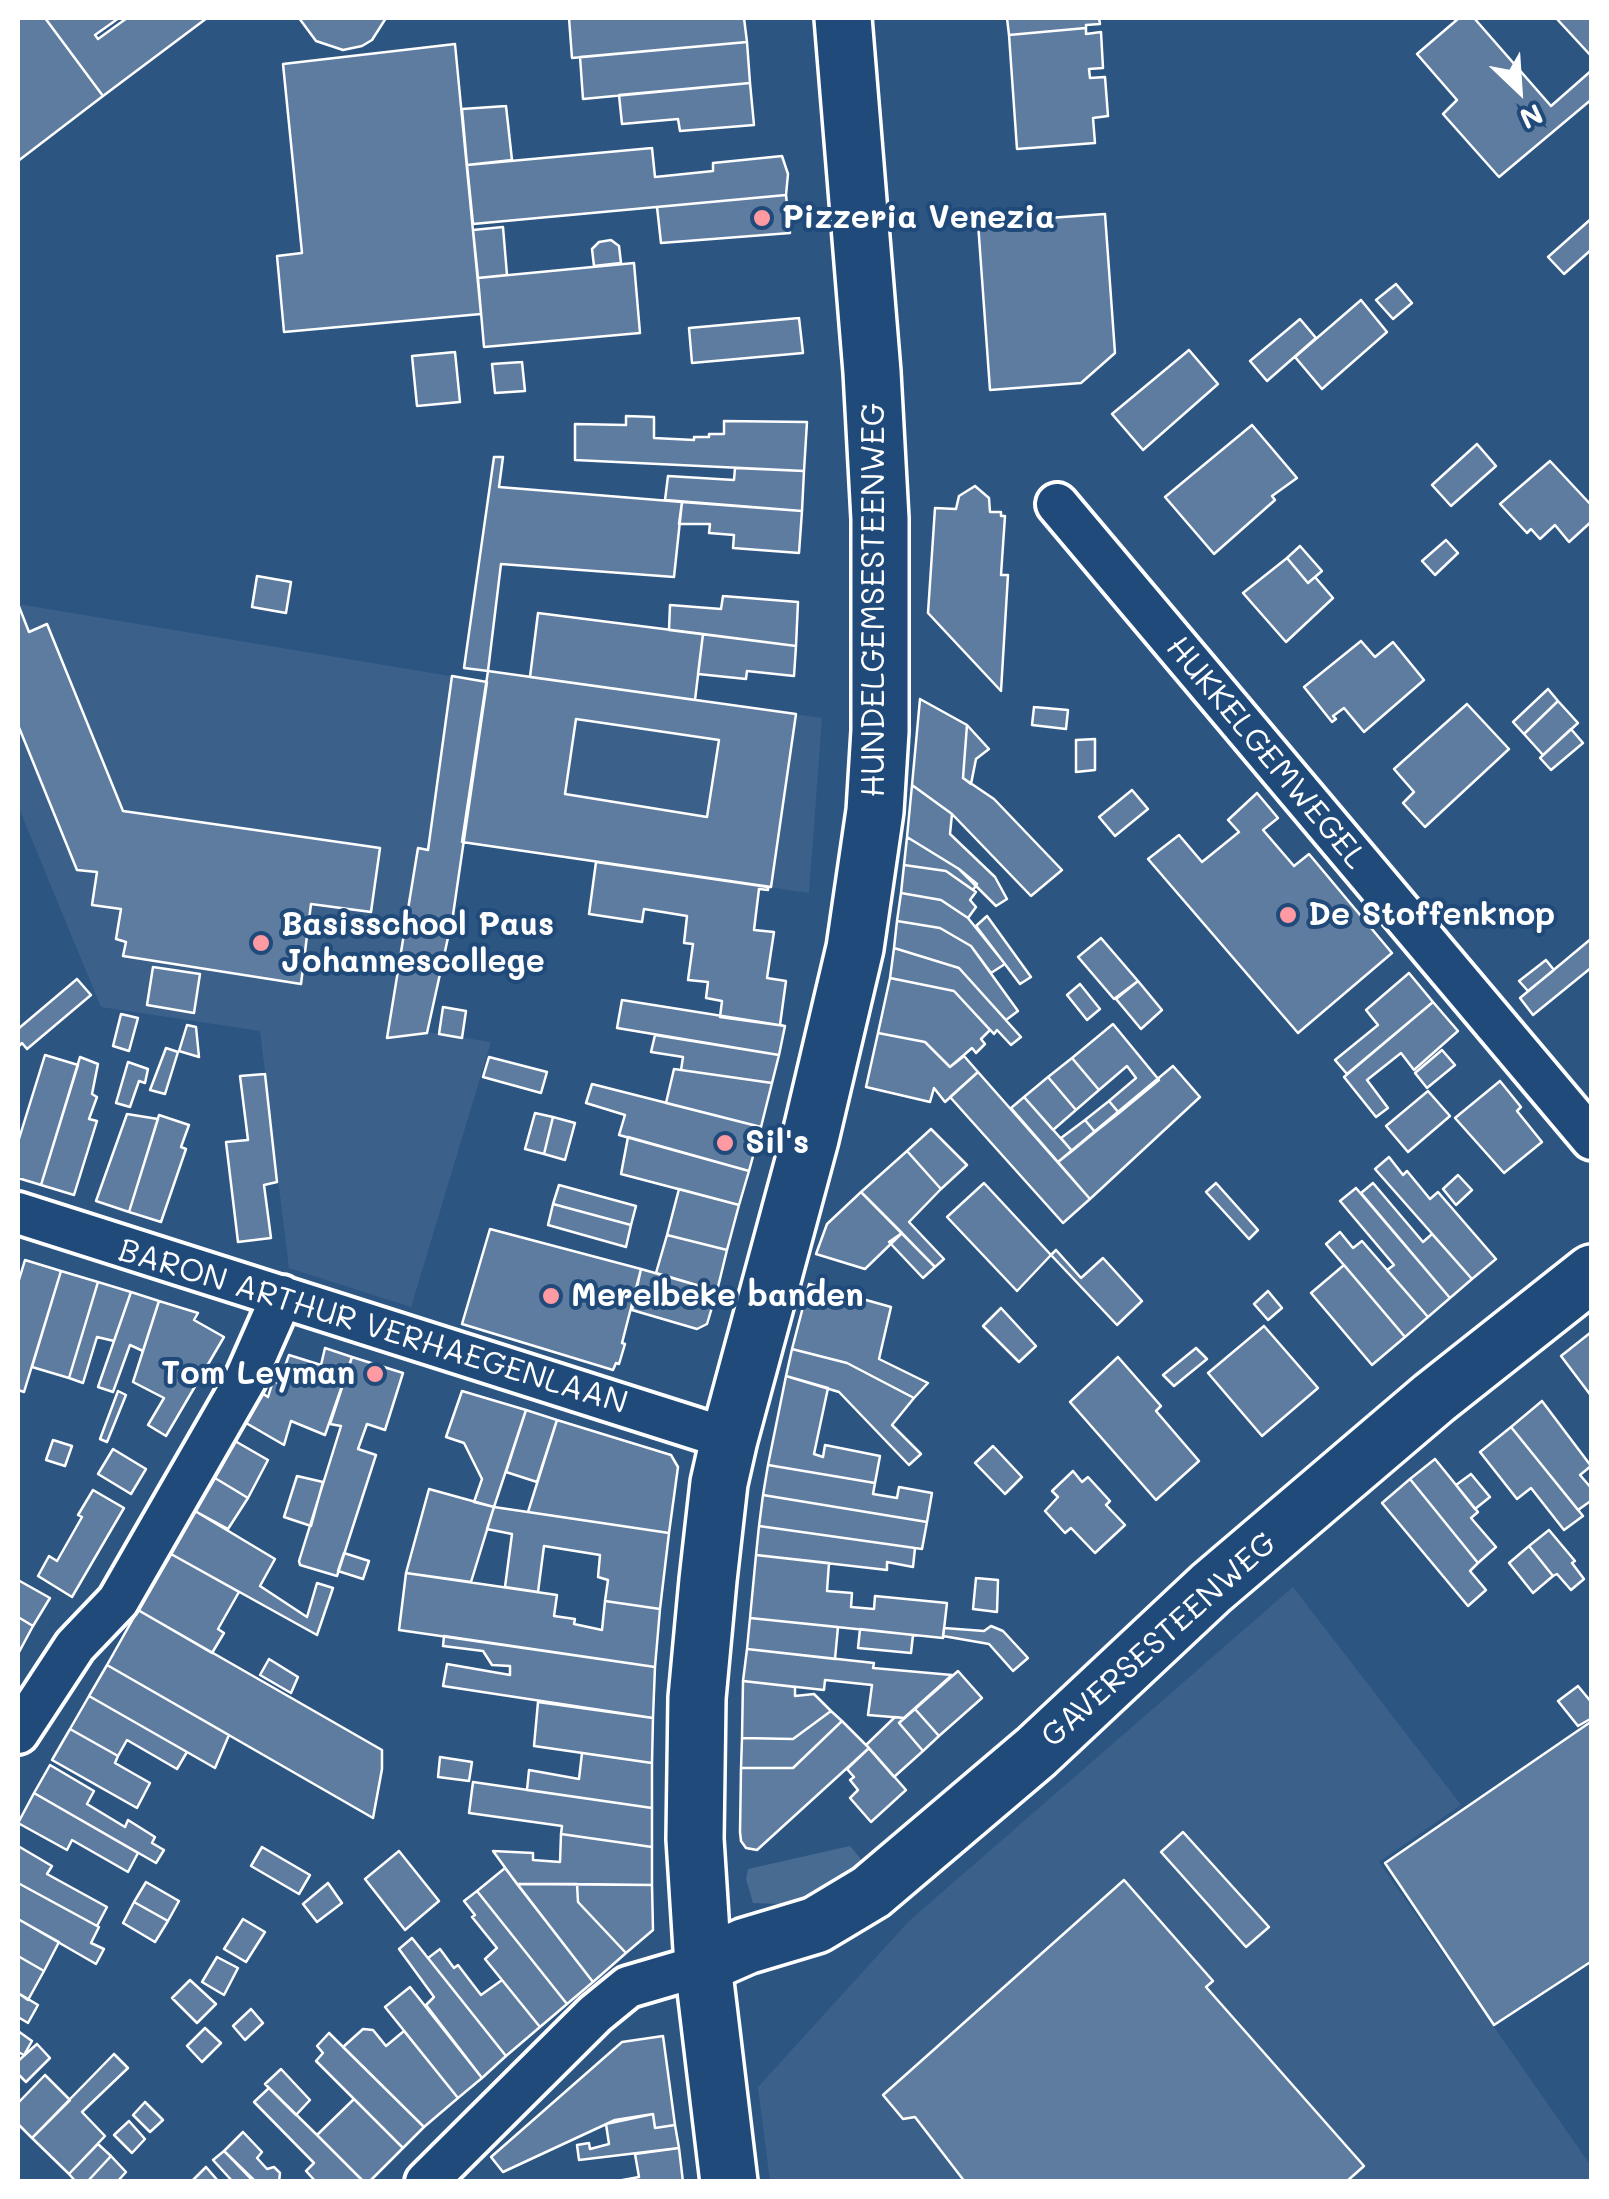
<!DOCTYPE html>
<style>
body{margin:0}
#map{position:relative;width:1609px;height:2199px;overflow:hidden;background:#2c5582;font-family:Mali,sans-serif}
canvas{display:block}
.frame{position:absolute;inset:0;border:20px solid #fff;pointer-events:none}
.north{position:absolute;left:1469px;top:40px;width:100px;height:100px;-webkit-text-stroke:8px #1f4a7a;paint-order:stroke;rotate:155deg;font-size:28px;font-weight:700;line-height:40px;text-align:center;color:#fff}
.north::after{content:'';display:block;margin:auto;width:35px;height:45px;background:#fff;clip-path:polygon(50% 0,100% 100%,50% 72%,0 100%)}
</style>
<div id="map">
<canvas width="1609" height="2199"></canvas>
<div class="frame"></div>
<div class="north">N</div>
</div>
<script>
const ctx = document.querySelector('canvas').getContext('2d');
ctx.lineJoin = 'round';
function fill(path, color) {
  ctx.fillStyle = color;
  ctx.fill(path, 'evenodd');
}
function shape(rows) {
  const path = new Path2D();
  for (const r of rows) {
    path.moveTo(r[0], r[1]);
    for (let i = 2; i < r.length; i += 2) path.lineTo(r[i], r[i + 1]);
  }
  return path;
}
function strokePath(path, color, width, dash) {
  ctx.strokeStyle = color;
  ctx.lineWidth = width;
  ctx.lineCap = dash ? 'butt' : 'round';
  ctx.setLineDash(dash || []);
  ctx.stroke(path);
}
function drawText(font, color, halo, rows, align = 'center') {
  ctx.font = font + ' Mali,sans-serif';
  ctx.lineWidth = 8;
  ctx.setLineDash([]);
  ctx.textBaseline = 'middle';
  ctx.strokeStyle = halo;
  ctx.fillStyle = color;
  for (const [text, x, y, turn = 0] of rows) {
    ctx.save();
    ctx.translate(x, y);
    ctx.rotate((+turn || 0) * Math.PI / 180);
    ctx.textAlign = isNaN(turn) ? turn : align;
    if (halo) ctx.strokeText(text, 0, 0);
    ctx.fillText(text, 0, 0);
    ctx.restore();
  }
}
const built = shape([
 [18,604,486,682,488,671,822,718,809,893,463,842,453,915,427,1032,491,1042,411,1307,289,1268,260,1031,101,1007,18,806],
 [1293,1587,1461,1805,1379,1862,1591,2166,1591,2181,770,2181,758,2087,909,1921]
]);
const green = shape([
 [850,1846,865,1864,812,1897,780,1904,753,1903,746,1879,748,1869]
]);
const building = shape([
 [18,18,45,18,103,96,18,161,18,18],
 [45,18,119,18,95,35,98,39,127,18,207,18,103,96,45,18],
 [299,18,386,18,372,40,362,46,343,50,316,41,299,18],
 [569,18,744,18,747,42,572,58,569,18],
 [1007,18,1099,18,1100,24,1086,25,1086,28,1009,35,1007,18],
 [1459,18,1474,18,1551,106,1592,70,1592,99,1499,177,1443,114,1457,100,1417,54,1459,18],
 [1556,18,1592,18,1592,57,1556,18],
 [1086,28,1086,34,1101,32,1103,68,1089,69,1090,78,1105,77,1108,116,1093,118,1095,143,1017,149,1009,35,1086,28],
 [747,42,750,83,583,99,580,57,747,42],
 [455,44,481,314,284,332,277,256,302,253,283,64,455,44],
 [750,83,754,125,680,131,678,119,622,124,619,95,750,83],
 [506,106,512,160,467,165,462,109,506,106],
 [652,148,655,177,713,171,713,163,782,156,788,174,786,195,473,224,467,165,652,148],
 [786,195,790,233,661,243,657,207,786,195],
 [1105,214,1115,353,1081,383,990,390,978,223,1105,214],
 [1592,218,1592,249,1564,274,1548,257,1592,218],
 [503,227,507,275,478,278,473,230,503,227],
 [611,240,619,246,621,263,594,266,592,249,599,242,611,240],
 [634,263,640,333,484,347,478,278,634,263],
 [1396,284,1412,303,1393,319,1376,300,1396,284],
 [1361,300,1387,332,1322,389,1295,357,1361,300],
 [799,318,803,353,692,363,689,328,799,318],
 [1300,319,1316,338,1267,381,1250,361,1300,319],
 [1189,350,1218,384,1143,450,1112,414,1189,350],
 [455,352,460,402,417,406,412,356,455,352],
 [522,362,525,391,495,393,492,364,522,362],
 [626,416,654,417,654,438,694,440,694,437,709,437,709,434,724,434,724,421,807,422,804,471,575,460,575,424,626,425,626,416],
 [1252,425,1297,478,1272,496,1275,500,1214,554,1165,497,1252,425],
 [1477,444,1496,466,1451,506,1432,485,1477,444],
 [494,457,503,457,499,487,682,502,674,577,501,564,488,671,464,668,494,457],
 [1550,461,1592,506,1592,521,1569,542,1555,525,1540,539,1531,529,1527,533,1500,504,1550,461],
 [735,468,804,471,802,511,665,500,668,476,734,480,735,468],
 [975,486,989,498,990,512,1001,512,1001,516,1005,516,1001,575,1008,575,1001,691,928,613,935,508,956,509,959,496,975,486],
 [682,502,802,511,799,553,733,548,734,535,709,533,710,524,679,524,682,502],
 [1446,540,1458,553,1435,575,1422,561,1446,540],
 [1300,546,1322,571,1308,583,1287,558,1300,546],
 [1287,558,1308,583,1315,577,1333,598,1286,642,1243,593,1287,558],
 [257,576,291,582,286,613,252,607,257,576],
 [723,596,798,602,796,646,669,630,670,605,721,609,723,596],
 [18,604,29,632,47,624,123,811,380,848,371,912,311,904,301,984,123,956,126,942,116,939,121,909,92,905,97,872,77,870,18,725,18,604],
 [538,613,703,634,695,700,530,677,538,613],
 [703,634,796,646,794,676,747,671,746,679,698,674,703,634],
 [1361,641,1375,657,1393,642,1424,680,1364,732,1344,708,1333,716,1336,719,1332,722,1304,687,1361,641],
 [488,671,796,714,771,887,462,842,488,671],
 [576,719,719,740,707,817,565,794,576,719],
 [452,676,487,682,453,915,427,1033,387,1038,418,848,428,850,452,676],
 [1548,689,1558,701,1524,734,1513,722,1548,689],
 [920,699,967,725,963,778,994,799,1062,870,1031,896,952,814,912,785,920,699],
 [1558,701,1578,723,1543,755,1524,734,1558,701],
 [1467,704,1509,749,1425,827,1403,803,1414,792,1394,769,1467,704],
 [1034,707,1068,710,1066,729,1032,725,1034,707],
 [967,725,989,749,976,759,971,784,963,778,967,725],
 [1571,729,1583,743,1551,770,1540,758,1571,729],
 [1095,739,1095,770,1076,772,1076,740,1095,739],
 [912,785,952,814,950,834,995,877,1007,899,996,906,959,869,907,837,912,785],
 [1132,790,1148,809,1115,836,1099,817,1132,790],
 [1257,793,1278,818,1263,830,1294,866,1309,854,1392,953,1298,1033,1148,859,1179,835,1202,862,1239,832,1228,820,1257,793],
 [907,837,959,869,977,884,973,890,946,871,904,865,907,837],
 [596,862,768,887,768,890,759,889,754,930,774,932,767,978,786,981,780,1025,785,1026,720,1017,722,1001,706,998,708,982,688,980,693,944,684,943,687,916,644,909,642,922,589,914,596,862],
 [904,865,946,871,976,892,970,900,976,907,968,918,941,900,901,893,904,865],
 [901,893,941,900,968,918,1005,964,991,973,971,946,940,928,897,921,901,893],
 [987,916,1031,977,1020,984,976,926,987,916],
 [897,921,940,928,971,946,1018,1011,1006,1020,959,968,894,948,897,921],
 [1101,938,1138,981,1114,999,1078,957,1101,938],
 [1592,938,1592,967,1533,1015,1520,998,1592,938],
 [894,948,959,968,1021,1037,1011,1045,997,1030,994,1034,954,991,890,978,894,948],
 [1546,960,1554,970,1528,991,1519,981,1546,960],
 [153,967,200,974,194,1013,147,1005,153,967],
 [1409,973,1433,1002,1347,1074,1335,1060,1378,1025,1366,1010,1409,973],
 [890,978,954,991,990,1030,981,1039,985,1044,976,1053,972,1048,950,1067,925,1042,878,1033,890,978],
 [77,979,91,995,27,1049,22,1043,18,1047,18,1029,77,979],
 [1138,981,1162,1010,1141,1029,1116,999,1138,981],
 [1080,984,1100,1009,1087,1020,1067,995,1080,984],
 [622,1000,785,1026,779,1055,617,1028,622,1000],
 [1433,1002,1458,1031,1414,1070,1401,1053,1367,1080,1388,1108,1376,1117,1344,1077,1433,1002],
 [443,1007,466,1011,462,1038,439,1034,443,1007],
 [121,1014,138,1018,129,1051,113,1046,121,1014],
 [1113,1024,1159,1080,1119,1113,1109,1101,1136,1078,1127,1066,1099,1090,1072,1058,1113,1024],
 [187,1025,196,1027,199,1057,179,1051,187,1025],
 [878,1033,925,1042,950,1067,964,1056,978,1072,945,1102,934,1088,930,1102,866,1087,878,1033],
 [655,1035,779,1055,772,1083,681,1070,683,1057,651,1052,655,1035],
 [166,1048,178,1052,165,1094,150,1090,166,1048],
 [1442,1050,1455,1065,1427,1088,1415,1073,1442,1050],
 [45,1055,78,1065,41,1185,18,1178,18,1142,45,1055],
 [80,1057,98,1064,92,1094,97,1097,89,1119,97,1121,74,1195,41,1185,80,1057],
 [489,1057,547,1072,541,1093,483,1077,489,1057],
 [1072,1058,1099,1090,1076,1110,1048,1077,1072,1058],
 [128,1062,148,1069,145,1083,139,1081,130,1107,116,1103,128,1062],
 [1173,1066,1200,1097,1090,1199,1058,1162,1173,1066],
 [674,1069,772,1083,761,1127,666,1103,674,1069],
 [978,1072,1090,1199,1063,1223,950,1097,978,1072],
 [265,1074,277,1182,264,1185,271,1238,238,1242,226,1142,248,1140,240,1076,265,1074],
 [1048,1077,1076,1110,1053,1130,1024,1097,1048,1077],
 [1500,1081,1521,1107,1517,1111,1542,1142,1504,1173,1455,1118,1500,1081],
 [592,1084,761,1127,749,1171,619,1135,625,1115,586,1103,592,1084],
 [1428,1091,1450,1116,1408,1152,1386,1126,1428,1091],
 [1024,1097,1072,1151,1058,1162,1011,1108,1024,1097],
 [1109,1101,1119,1113,1095,1132,1085,1120,1109,1101],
 [535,1113,553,1117,544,1154,525,1149,535,1113],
 [127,1114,158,1119,129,1212,96,1201,127,1114],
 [159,1115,189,1125,181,1147,186,1149,161,1222,129,1212,159,1115],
 [553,1117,575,1123,565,1160,544,1154,553,1117],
 [1085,1120,1095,1132,1072,1151,1061,1138,1085,1120],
 [931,1129,967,1165,941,1189,907,1151,931,1129],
 [628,1137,749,1171,739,1205,621,1174,628,1137],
 [907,1151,941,1189,909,1222,944,1259,935,1267,861,1192,907,1151],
 [1389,1157,1403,1175,1407,1171,1430,1199,1438,1192,1496,1259,1472,1279,1375,1169,1389,1157],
 [1458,1175,1472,1190,1456,1205,1443,1189,1458,1175],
 [984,1183,1051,1255,1017,1291,947,1217,984,1183],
 [1216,1183,1258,1230,1249,1239,1206,1192,1216,1183],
 [1373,1183,1423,1242,1432,1234,1472,1279,1450,1298,1361,1193,1373,1183],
 [559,1185,636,1206,631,1225,553,1204,559,1185],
 [1356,1188,1450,1298,1428,1317,1387,1270,1394,1265,1340,1201,1356,1188],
 [679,1189,739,1205,727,1250,667,1235,679,1189],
 [861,1192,902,1233,865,1269,816,1254,827,1224,861,1192],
 [553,1204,631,1225,626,1247,548,1225,553,1204],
 [490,1229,641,1269,622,1343,625,1344,619,1364,616,1363,613,1370,462,1324,490,1229],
 [1340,1232,1353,1248,1362,1241,1428,1317,1405,1337,1326,1244,1340,1232],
 [902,1233,935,1267,923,1278,889,1242,902,1233],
 [667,1235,727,1250,717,1291,656,1273,667,1235],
 [1056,1250,1081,1278,1103,1258,1142,1301,1117,1325,1051,1255,1056,1250],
 [25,1260,61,1271,24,1392,18,1390,18,1283,25,1260],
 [1344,1265,1405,1337,1372,1365,1311,1293,1344,1265],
 [641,1269,717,1291,707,1324,697,1329,632,1310,641,1269],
 [61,1271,98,1282,69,1378,32,1367,61,1271],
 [98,1282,131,1292,114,1341,97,1337,83,1383,69,1378,98,1282],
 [809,1284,891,1307,879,1359,928,1383,914,1398,847,1363,792,1349,809,1284],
 [1268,1291,1282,1308,1268,1320,1254,1304,1268,1291],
 [131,1292,159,1301,143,1351,130,1345,113,1392,98,1387,131,1292],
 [159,1301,198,1313,194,1320,224,1337,166,1436,148,1425,164,1398,133,1382,159,1301],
 [1001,1308,1036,1346,1019,1362,983,1326,1001,1308],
 [1264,1326,1318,1388,1262,1436,1208,1373,1264,1326],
 [1590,1333,1592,1334,1592,1397,1561,1356,1590,1333],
 [325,1348,352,1357,325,1435,291,1421,284,1445,246,1423,262,1393,268,1397,273,1381,279,1383,289,1355,321,1365,325,1348],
 [1196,1348,1207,1359,1174,1386,1163,1375,1196,1348],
 [792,1349,847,1363,914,1398,892,1425,921,1454,909,1465,839,1392,786,1376,792,1349],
 [352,1357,403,1373,385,1430,367,1424,358,1449,376,1455,337,1576,300,1565,299,1561,341,1426,330,1424,352,1357],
 [1118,1357,1161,1406,1156,1411,1199,1461,1156,1500,1070,1402,1118,1357],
 [786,1376,828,1388,814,1454,823,1457,825,1445,880,1456,875,1483,768,1465,786,1376],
 [118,1391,126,1395,107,1442,100,1439,118,1391],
 [462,1391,526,1410,494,1507,474,1502,482,1479,464,1443,446,1437,462,1391],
 [1542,1401,1591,1466,1580,1475,1592,1489,1592,1500,1578,1510,1511,1427,1542,1401],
 [526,1410,557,1420,537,1482,506,1472,526,1410],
 [557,1420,671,1455,678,1467,669,1533,528,1512,557,1420],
 [1511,1427,1583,1516,1564,1530,1531,1488,1517,1499,1480,1452,1511,1427],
 [53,1440,72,1446,65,1466,46,1460,53,1440],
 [235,1441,268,1460,248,1498,215,1478,235,1441],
 [993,1446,1022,1477,1005,1494,975,1463,993,1446],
 [113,1449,146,1469,131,1494,98,1474,113,1449],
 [1435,1459,1478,1512,1471,1518,1496,1547,1478,1563,1410,1479,1435,1459],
 [768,1465,875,1483,873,1494,897,1498,899,1487,932,1493,927,1522,763,1495,768,1465],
 [1073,1471,1082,1482,1088,1477,1110,1501,1106,1505,1125,1525,1095,1553,1071,1528,1065,1533,1045,1511,1058,1497,1052,1491,1073,1471],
 [1471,1474,1490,1497,1475,1509,1456,1485,1471,1474],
 [297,1476,323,1482,311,1526,284,1517,297,1476],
 [215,1478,248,1498,228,1529,195,1511,215,1478],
 [1410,1479,1478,1563,1470,1571,1486,1590,1468,1606,1382,1503,1410,1479],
 [429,1489,494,1507,471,1582,406,1573,429,1489],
 [93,1490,124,1508,72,1597,38,1576,49,1556,57,1561,82,1517,78,1515,93,1490],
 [763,1495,927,1522,922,1549,759,1526,763,1495],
 [494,1507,669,1533,660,1609,605,1601,608,1580,598,1577,600,1555,544,1546,538,1592,505,1587,512,1534,487,1529,494,1507],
 [195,1511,275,1559,260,1586,307,1617,317,1583,333,1588,317,1635,171,1554,195,1511],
 [759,1526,915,1548,913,1567,887,1562,887,1570,756,1555,759,1526],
 [1549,1530,1575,1561,1572,1563,1584,1579,1571,1590,1557,1574,1553,1576,1529,1546,1549,1530],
 [1529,1546,1553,1576,1533,1593,1509,1563,1529,1546],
 [344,1553,369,1561,363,1579,338,1571,344,1553],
 [171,1554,239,1592,218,1629,224,1633,212,1653,138,1610,171,1554],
 [756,1555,829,1563,827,1591,852,1593,851,1607,874,1609,875,1596,947,1603,943,1638,750,1618,756,1555],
 [406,1573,557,1595,554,1616,575,1619,574,1624,602,1630,605,1601,660,1609,655,1667,399,1630,406,1573],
 [976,1578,998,1580,997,1612,973,1609,976,1578],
 [18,1580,50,1598,33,1626,18,1617,18,1580],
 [138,1610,382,1750,382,1769,373,1818,107,1665,138,1610],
 [18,1617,33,1626,18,1654,18,1617],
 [750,1618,838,1627,835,1659,747,1649,750,1618],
 [991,1626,1003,1631,1028,1658,1013,1671,989,1644,943,1636,944,1628,984,1631,991,1626],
 [860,1629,913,1635,911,1653,858,1648,860,1629],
 [444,1636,655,1667,653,1718,443,1686,447,1664,510,1675,510,1666,492,1665,483,1651,443,1646,444,1636],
 [747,1649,874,1663,873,1668,952,1675,904,1718,868,1715,872,1685,825,1680,824,1690,743,1681,747,1649],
 [269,1659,298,1677,291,1693,260,1675,269,1659],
 [107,1665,229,1735,215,1768,89,1696,107,1665],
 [958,1671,982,1698,939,1736,915,1709,958,1671],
 [743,1681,795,1687,795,1696,814,1694,831,1711,793,1739,742,1738,743,1681],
 [1578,1686,1592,1703,1592,1718,1578,1726,1558,1701,1578,1686],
 [89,1696,187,1752,177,1769,127,1740,118,1756,70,1729,89,1696],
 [538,1702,653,1718,652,1763,534,1746,538,1702],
 [915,1709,939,1736,923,1751,899,1723,915,1709],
 [831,1711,842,1721,793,1768,741,1768,742,1738,793,1739,831,1711],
 [895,1717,904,1718,899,1723,923,1751,894,1777,866,1745,895,1717],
 [842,1721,869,1748,757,1850,746,1848,741,1841,740,1832,741,1768,793,1768,842,1721],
 [1592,1721,1592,1961,1494,2025,1385,1863,1592,1721],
 [70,1729,118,1756,115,1763,150,1783,137,1808,52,1760,70,1729],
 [869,1748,906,1790,871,1822,850,1798,858,1790,850,1780,854,1777,847,1769,869,1748],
 [582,1753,652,1763,652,1808,527,1790,529,1770,579,1779,582,1753],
 [440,1757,472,1762,469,1781,438,1777,440,1757],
 [50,1765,94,1791,87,1804,125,1827,128,1820,155,1837,152,1843,164,1850,156,1863,34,1793,50,1765],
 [473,1782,652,1808,652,1847,561,1834,562,1826,469,1813,473,1782],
 [34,1793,138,1853,128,1872,72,1840,67,1850,18,1823,34,1793],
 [1183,1832,1269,1927,1246,1947,1161,1852,1183,1832],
 [561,1834,652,1847,652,1885,517,1884,493,1851,533,1853,533,1860,560,1862,561,1834],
 [18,1846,52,1866,47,1874,107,1907,97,1926,18,1883,18,1846],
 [262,1847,310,1875,299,1894,251,1866,262,1847],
 [399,1851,439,1901,405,1930,365,1879,399,1851],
 [505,1868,593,1982,567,2004,477,1891,505,1868],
 [1124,1880,1213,1981,1206,1987,1364,2166,1346,2182,965,2182,915,2117,903,2119,883,2095,1124,1880],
 [146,1882,179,1901,168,1921,134,1902,146,1882],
 [18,1883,99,1927,91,1943,104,1949,96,1964,18,1919,18,1883],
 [328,1883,342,1903,317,1922,303,1904,328,1883],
 [517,1884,577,1884,578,1902,626,1953,593,1982,517,1884],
 [577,1884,652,1885,653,1930,626,1953,578,1902,577,1884],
 [477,1891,567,2004,540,2027,485,1959,497,1948,472,1917,475,1915,464,1901,477,1891],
 [134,1902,168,1921,155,1942,123,1923,134,1902],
 [18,1919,59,1942,44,1971,18,1956,18,1919],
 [243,1919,265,1932,246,1962,224,1949,243,1919],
 [412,1938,506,2056,482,2078,426,2005,434,1997,399,1949,412,1938],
 [440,1949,454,1968,458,1965,481,1995,502,1980,540,2027,506,2056,428,1958,440,1949],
 [18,1956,44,1971,28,2000,18,1993,18,1956],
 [217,1957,238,1968,224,1995,202,1982,217,1957],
 [190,1980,216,2004,197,2023,172,1998,190,1980],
 [410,1987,482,2078,458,2098,385,2007,410,1987],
 [18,1993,38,2005,28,2023,18,2017,18,1993],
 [251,2009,263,2023,245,2040,233,2026,251,2009],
 [205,2028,221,2043,202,2062,187,2046,205,2028],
 [363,2029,373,2030,386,2046,404,2031,458,2098,424,2127,343,2047,363,2029],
 [18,2031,32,2041,24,2055,18,2052,18,2031],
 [329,2033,424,2127,403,2148,316,2061,323,2053,317,2046,329,2033],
 [663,2036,675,2125,655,2128,653,2114,615,2120,503,2172,491,2157,622,2042,663,2036],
 [37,2044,50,2058,26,2082,18,2074,18,2061,37,2044],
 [114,2054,128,2068,82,2112,105,2136,69,2174,32,2138,114,2054],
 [281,2069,310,2100,296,2115,265,2084,281,2069],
 [45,2075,70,2100,32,2138,18,2124,18,2103,45,2075],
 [269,2088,317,2135,364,2182,316,2182,306,2171,314,2163,254,2102,269,2088],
 [354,2099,403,2148,369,2182,364,2182,317,2135,354,2099],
 [145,2102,163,2120,150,2132,133,2115,145,2102],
 [653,2114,655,2128,675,2125,679,2148,579,2160,577,2145,589,2143,590,2149,609,2144,606,2124,653,2114],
 [129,2121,145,2139,132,2153,114,2135,129,2121],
 [243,2132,262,2152,257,2158,267,2169,274,2167,280,2173,279,2182,256,2182,224,2151,243,2132],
 [98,2144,111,2156,87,2182,76,2182,69,2174,98,2144],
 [679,2148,683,2182,612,2182,639,2177,635,2154,679,2148],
 [224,2151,254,2182,233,2182,213,2160,224,2151],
 [111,2156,126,2172,117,2182,87,2182,111,2156],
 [206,2167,219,2182,192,2181,206,2167]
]);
const street = shape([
 [1057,504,1592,1139],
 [18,1213,729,1439],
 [18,1733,75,1646,118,1601,245,1380,282,1296],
 [426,2182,595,2014,628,1987,703,1965]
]);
const secondary = shape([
 [703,1965,746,1946,816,1925,871,1892,1036,1752,1211,1588,1434,1398,1592,1273],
 [729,2182,703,1965,695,1839,697,1698,708,1580,719,1483,729,1439,810,1139,855,948,875,811,880,731,880,519,872,372,843,18]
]);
const markers = [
 [762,218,10,"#ff9aa2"],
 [1288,915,10,"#ff9aa2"],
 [261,943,10,"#ff9aa2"],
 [725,1143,10,"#ff9aa2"],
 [551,1296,10,"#ff9aa2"],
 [375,1374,10,"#ff9aa2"]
];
const poiNames = [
 ["Pizzeria Venezia",782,218],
 ["De Stoffenknop",1308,915],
 ["Basisschool Paus",281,925],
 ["Johannescollege",281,962],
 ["Sil's",745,1143],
 ["Merelbeke banden",571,1296],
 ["Tom Leyman",355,1374,"right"]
];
const streetNames = [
 ["HUNDELGEMSESTEENWEG",874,600,-90],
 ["HUKKELGEMWEGEL",1266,753,50],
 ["BARON ARTHUR VERHAEGENLAAN",373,1327,17],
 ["GAVERSESTEENWEG",1159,1640,-42]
];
fill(built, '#3b618b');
fill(green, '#486b92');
fill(building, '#5e7c9f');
strokePath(building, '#fff', 2.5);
strokePath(street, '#fff', 48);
strokePath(secondary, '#fff', 62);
strokePath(street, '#1f4a7a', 40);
strokePath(secondary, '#1f4a7a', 55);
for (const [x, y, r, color] of markers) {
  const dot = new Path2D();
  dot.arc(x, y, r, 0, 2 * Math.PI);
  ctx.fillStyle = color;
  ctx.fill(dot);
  strokePath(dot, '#1f4a7a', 4);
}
drawText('bold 32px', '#fff', '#1f4a7a', poiNames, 'left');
drawText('32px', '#fff', '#1f4a7a', streetNames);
</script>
